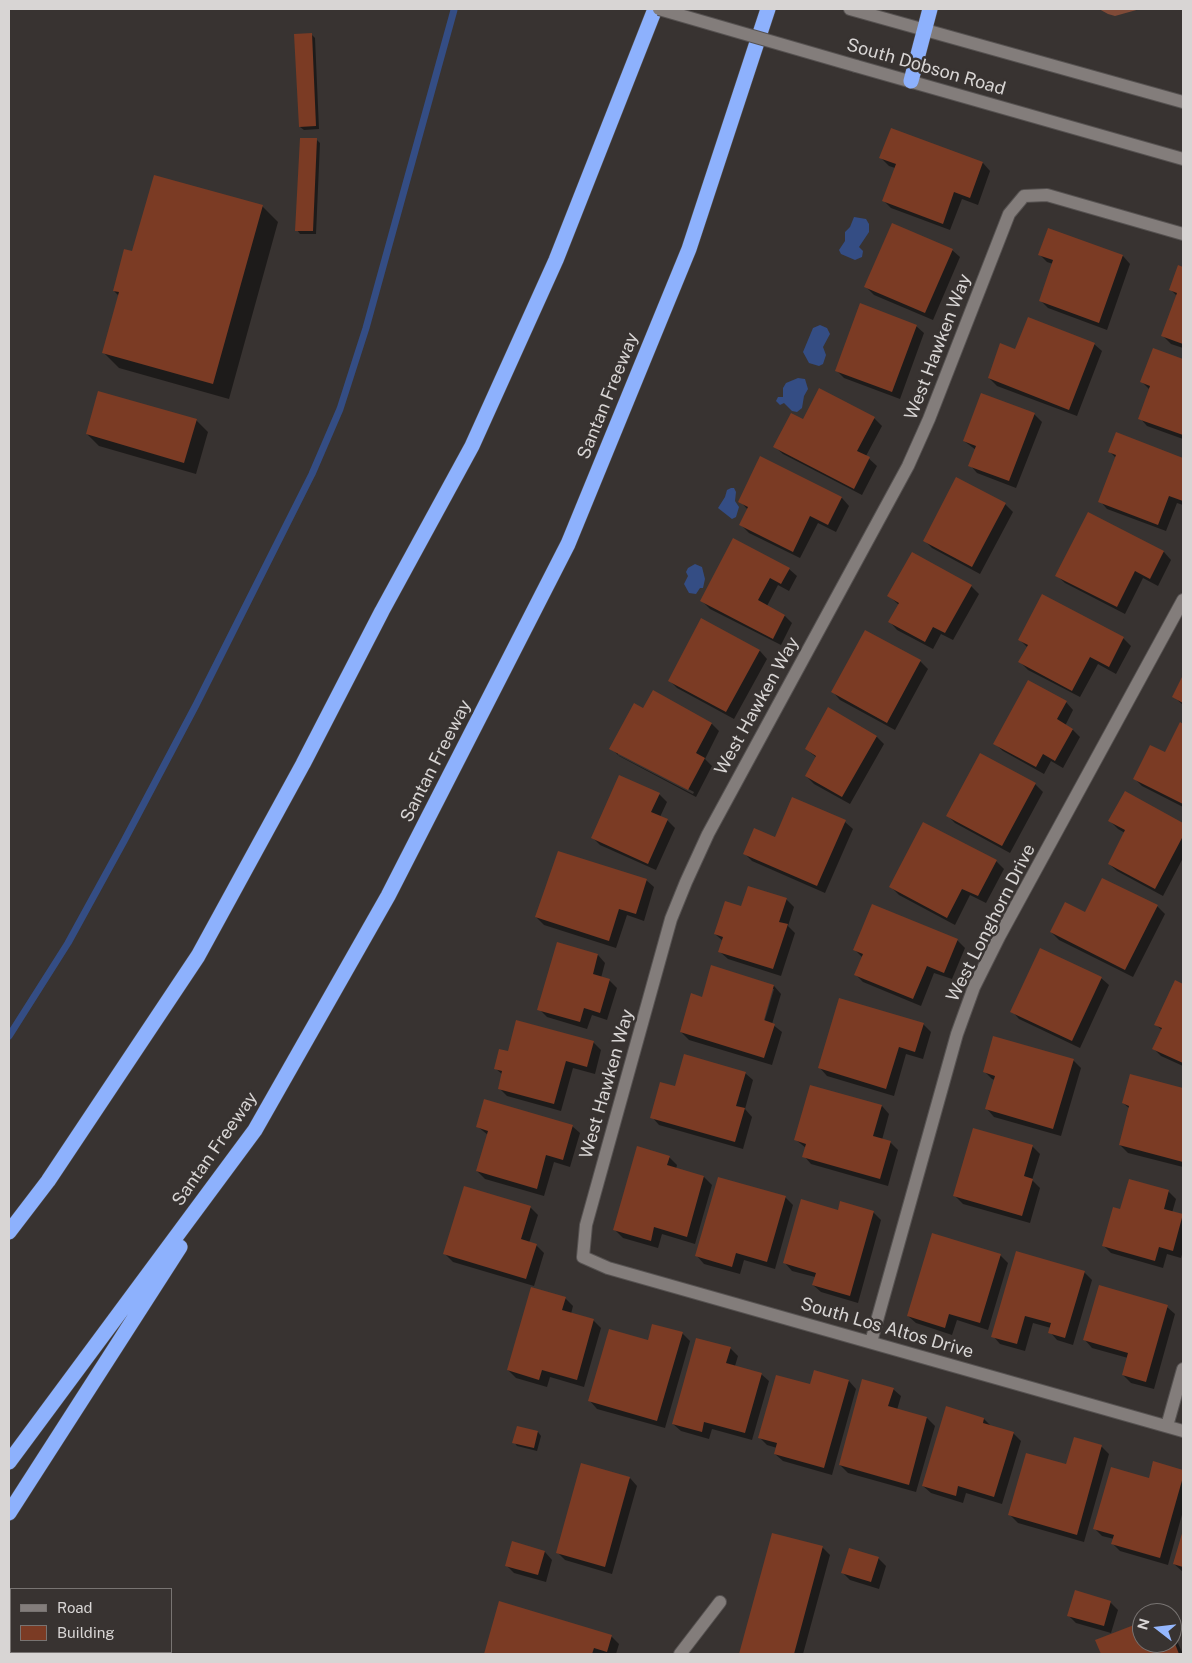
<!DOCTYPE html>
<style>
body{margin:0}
#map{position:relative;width:1192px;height:1663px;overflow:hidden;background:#383331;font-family:"Public Sans",sans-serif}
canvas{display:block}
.frame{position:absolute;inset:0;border:10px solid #d8d5d4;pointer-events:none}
.legend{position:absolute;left:10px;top:1588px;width:162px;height:65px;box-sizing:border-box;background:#383331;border:1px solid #787472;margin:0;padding:6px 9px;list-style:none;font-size:15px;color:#d8d5d4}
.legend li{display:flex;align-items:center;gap:10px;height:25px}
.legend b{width:25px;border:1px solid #787472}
.north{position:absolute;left:1132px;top:1603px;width:50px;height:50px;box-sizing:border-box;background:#383331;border:1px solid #787472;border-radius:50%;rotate:286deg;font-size:14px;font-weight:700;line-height:20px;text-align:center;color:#d8d5d4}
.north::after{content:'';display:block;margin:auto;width:18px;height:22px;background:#95b7fd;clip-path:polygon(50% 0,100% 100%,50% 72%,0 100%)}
</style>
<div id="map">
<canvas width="1192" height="1663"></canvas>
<div class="frame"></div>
<ul class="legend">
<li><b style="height:6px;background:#837d7b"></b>Road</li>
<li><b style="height:14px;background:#7b3b24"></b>Building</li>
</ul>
<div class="north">N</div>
</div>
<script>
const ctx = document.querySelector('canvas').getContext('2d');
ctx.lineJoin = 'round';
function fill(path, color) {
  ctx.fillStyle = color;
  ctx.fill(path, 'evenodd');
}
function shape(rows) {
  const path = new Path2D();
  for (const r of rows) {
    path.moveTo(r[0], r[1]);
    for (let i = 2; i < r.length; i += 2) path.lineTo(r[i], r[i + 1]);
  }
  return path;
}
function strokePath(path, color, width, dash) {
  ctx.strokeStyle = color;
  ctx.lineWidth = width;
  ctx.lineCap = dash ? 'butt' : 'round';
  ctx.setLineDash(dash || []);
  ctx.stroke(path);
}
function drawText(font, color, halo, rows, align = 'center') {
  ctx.font = font + ' "Public Sans",sans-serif';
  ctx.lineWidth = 5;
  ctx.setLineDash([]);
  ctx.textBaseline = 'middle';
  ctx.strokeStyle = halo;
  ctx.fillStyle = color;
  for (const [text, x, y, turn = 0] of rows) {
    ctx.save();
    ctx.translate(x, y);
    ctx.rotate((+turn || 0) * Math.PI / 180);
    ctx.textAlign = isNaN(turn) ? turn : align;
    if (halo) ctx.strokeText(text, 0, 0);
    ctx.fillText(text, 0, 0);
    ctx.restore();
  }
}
const green = shape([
 [1099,9,1140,9,1115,16,1108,14]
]);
const water = shape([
 [854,217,866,219,869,224,869,232,859,247,863,251,862,257,855,260,841,254,839,250,845,241,845,232,850,227],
 [820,325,827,328,830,334,823,347,826,355,823,364,819,366,809,363,803,352,813,328],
 [798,378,805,379,808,389,804,396,802,408,797,412,792,411,784,403,780,405,776,401,778,397,783,397,783,388,786,383],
 [731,488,734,488,736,492,735,501,739,507,736,517,732,519,718,508,725,497,727,490],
 [695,564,702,567,705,579,703,588,700,588,696,594,689,593,684,584,688,576,686,572,688,568]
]);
const shadow = shape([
 [311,34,315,38,319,129,304,130,300,127],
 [891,129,983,163,990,171,978,205,962,199,950,230,891,208,884,201,895,168,889,166,881,158],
 [317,140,320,143,316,234,300,234,297,230],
 [262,206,278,222,229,399,119,368,103,352,119,296,114,291,133,253],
 [1048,229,1123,256,1130,264,1107,330,1048,308,1040,300,1053,264,1047,262,1039,254],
 [952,250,960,257,933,320,874,295,866,287],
 [1179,267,1183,268,1183,348,1171,344,1163,336,1177,296,1171,290],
 [916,326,924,333,900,399,844,378,836,370],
 [1094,344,1102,351,1077,416,997,386,989,378,1016,350],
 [1154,350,1183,360,1183,439,1147,426,1140,418,1150,390,1142,382],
 [1034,414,1042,422,1016,488,977,473,970,465,976,450,964,441],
 [874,418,882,426,866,456,877,466,862,495,783,454,775,447,804,421],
 [196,420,208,432,196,474,99,446,87,434],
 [1116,434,1183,459,1183,505,1177,503,1166,531,1107,509,1100,501,1116,458,1110,452],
 [761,458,842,498,849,506,836,532,818,523,800,558,749,533,741,525,748,510,740,501],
 [1005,504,1013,512,980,574,932,548,924,540],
 [1089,514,1164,552,1171,560,1158,586,1143,578,1125,614,1065,583,1057,576],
 [789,569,797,576,789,591,778,585,767,606,785,616,792,623,781,645,710,609,702,601],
 [971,586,979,594,953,640,941,634,933,649,897,630,890,622,899,605,889,596],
 [702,620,760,651,767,659,734,719,677,688,669,680],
 [1123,638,1131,646,1116,674,1098,664,1080,697,1028,670,1020,662,1028,648,1020,640],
 [920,661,928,669,895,730,840,700,833,692],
 [1183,678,1183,705,1173,696],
 [1066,702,1073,710,1065,726,1073,730,1080,737,1063,768,1051,761,1044,774,1003,751,995,744],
 [828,709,877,737,884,744,850,804,814,784,806,776,817,758,806,749],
 [644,710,712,724,719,731,705,759,712,766,696,797,619,756,611,748],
 [618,752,694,792,693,794,618,755],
 [1180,724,1183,725,1183,807,1142,786,1135,779,1166,754],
 [980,755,1035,784,1043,792,1010,853,955,823,948,816],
 [1125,793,1183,824,1183,858,1163,896,1117,871,1109,864,1125,833,1118,829,1110,821],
 [659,794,667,802,660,817,667,820,675,828,656,870,600,845,592,837],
 [845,822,853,829,825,893,752,861,744,853,776,838],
 [996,861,1004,869,986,903,970,895,955,925,899,895,891,887],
 [646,880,654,887,644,921,627,915,616,948,544,925,536,917],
 [786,899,794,907,788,926,795,933,781,976,728,959,720,952,723,941,715,934,742,907],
 [1157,906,1165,914,1133,977,1059,940,1051,932,1085,914],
 [957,940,965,948,952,979,934,973,921,1006,863,982,856,975,863,958,855,950],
 [558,944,598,955,605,963,601,978,609,980,617,988,607,1020,592,1015,587,1029,547,1017,539,1009],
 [1101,978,1109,985,1080,1048,1019,1019,1012,1011],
 [1176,982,1183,985,1183,1066,1161,1056,1153,1048,1162,1030,1156,1025],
 [774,986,781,994,772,1024,782,1032,772,1065,689,1040,681,1032,702,998],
 [772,989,774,989,763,1026,761,1026],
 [923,1024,931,1032,923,1059,906,1054,894,1096,827,1076,820,1068],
 [593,1042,601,1050,595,1074,573,1068,561,1111,507,1096,499,1088,503,1075,495,1068,509,1053],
 [1073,1060,1081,1068,1061,1136,994,1117,987,1109,995,1080,992,1079,984,1071],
 [745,1073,753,1080,745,1109,752,1117,743,1149,659,1125,652,1117,676,1088],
 [1131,1076,1183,1089,1183,1167,1128,1153,1120,1145,1130,1109,1123,1103],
 [882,1106,889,1114,882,1140,890,1142,898,1150,888,1186,811,1164,804,1156,806,1148,796,1140],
 [572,1126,580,1133,570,1167,554,1162,544,1196,485,1179,477,1171,488,1135,478,1127],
 [1032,1146,1040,1154,1032,1180,1040,1188,1030,1223,963,1204,955,1196],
 [669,1157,677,1165,676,1169,704,1177,712,1185,695,1244,662,1234,658,1248,623,1238,615,1230],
 [1168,1191,1176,1199,1172,1213,1183,1216,1183,1251,1181,1258,1167,1254,1163,1268,1111,1253,1104,1246,1121,1211],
 [785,1197,793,1205,775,1269,744,1260,740,1274,704,1264,697,1256],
 [530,1207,538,1215,529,1243,536,1245,544,1253,534,1286,453,1262,445,1254],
 [839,1211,873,1212,881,1220,858,1303,821,1292,813,1285,815,1277,792,1271,785,1263],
 [1000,1255,1008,1263,988,1330,957,1320,952,1335,916,1323,908,1316],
 [1084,1272,1092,1280,1073,1345,1057,1340,1050,1332,1051,1328,1033,1323,1025,1351,1000,1344,993,1336],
 [565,1298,573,1306,571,1314,593,1320,601,1328,584,1387,550,1377,547,1387,516,1378,508,1370],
 [1167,1307,1175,1314,1154,1389,1131,1383,1123,1375,1128,1358,1092,1348,1085,1340],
 [682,1333,690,1341,665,1428,597,1409,590,1401,649,1341],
 [730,1348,738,1356,735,1366,761,1374,769,1381,752,1440,712,1429,709,1439,681,1431,673,1424],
 [849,1381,856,1389,832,1475,783,1461,775,1454,777,1448,767,1445,759,1437,810,1385],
 [893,1389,901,1396,897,1410,927,1418,935,1426,916,1492,848,1473,840,1465],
 [984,1419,992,1427,1013,1433,1021,1441,1002,1504,966,1493,963,1503,931,1493,923,1486],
 [518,1427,538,1432,541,1436,537,1451,517,1446,514,1442],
 [1075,1439,1102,1447,1109,1454,1084,1542,1018,1523,1010,1515,1067,1466],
 [1154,1463,1183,1471,1183,1511,1168,1565,1120,1551,1113,1544,1114,1539,1102,1536,1094,1528,1150,1479],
 [630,1478,637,1486,612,1574,565,1560,557,1552],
 [1183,1532,1183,1572,1174,1564],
 [773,1534,822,1547,830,1555,803,1654,740,1654],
 [513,1543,545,1552,552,1560,546,1582,514,1573,506,1565],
 [878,1558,886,1566,879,1589,850,1580,843,1573],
 [1110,1602,1118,1610,1111,1633,1076,1623,1069,1616],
 [500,1603,611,1636,619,1644,616,1654,485,1654],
 [1133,1626,1142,1634,1142,1643,1172,1643,1172,1630,1183,1654,1102,1654,1097,1640]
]);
const stream = shape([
 [9,1036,68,943,124,841,196,705,312,474,340,409,366,328,454,10]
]);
const building = shape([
 [312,33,316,126,299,127,294,34],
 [891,128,983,162,970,198,954,192,943,224,882,201,896,164,879,158],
 [300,138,317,138,313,231,295,231],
 [154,175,263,205,213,384,102,353,119,292,113,291,124,249,132,251],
 [892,223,953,249,925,313,864,287],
 [1048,228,1123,255,1099,323,1039,301,1053,260,1038,255],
 [1178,265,1183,267,1183,344,1161,336,1177,293,1169,290],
 [860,303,917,325,892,392,835,371],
 [1028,317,1095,343,1069,410,988,378,1000,343,1015,349],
 [1153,348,1183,359,1183,435,1138,419,1150,386,1140,382],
 [819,388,875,417,857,451,870,457,854,489,773,447,791,413,803,419],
 [98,391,197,419,184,463,86,434],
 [981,393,1035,413,1009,481,968,466,976,446,963,441],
 [1116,432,1183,458,1183,501,1169,496,1158,525,1098,502,1116,455,1108,452],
 [760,456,842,497,828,525,810,516,793,552,739,525,748,507,738,502],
 [956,477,1006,503,972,567,923,541],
 [1088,512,1164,551,1150,579,1135,571,1117,607,1055,576],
 [733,538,790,568,781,584,770,578,758,600,785,615,773,639,700,601],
 [912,552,972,585,945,633,933,627,925,642,888,622,899,603,887,596],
 [1042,594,1124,637,1109,667,1090,657,1072,691,1018,662,1028,645,1018,640],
 [701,618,760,650,726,712,668,681],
 [865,630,921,660,887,723,831,692],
 [1183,675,1183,703,1172,697],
 [1028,680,1067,701,1057,719,1073,729,1055,761,1043,754,1036,767,993,744],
 [653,690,712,723,696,753,705,758,688,790,609,749,634,703,643,708],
 [828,707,877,736,842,797,805,776,816,756,805,749],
 [1180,722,1183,724,1183,804,1133,779,1150,745,1165,752],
 [980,753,1036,783,1002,846,946,816],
 [619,775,660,793,651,812,668,819,648,864,591,838],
 [1125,791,1183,823,1183,836,1155,889,1108,864,1125,830,1108,821],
 [792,797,846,820,817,886,743,854,754,828,775,837],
 [923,822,997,860,978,896,962,889,947,918,889,887],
 [558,851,647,879,636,914,619,909,609,941,535,917],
 [1102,878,1158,905,1125,970,1050,932,1065,902,1085,912],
 [748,886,787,898,779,922,788,924,773,969,718,952,723,937,714,934,725,901,741,906],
 [872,904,958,939,944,973,927,966,913,999,854,975,863,954,853,950],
 [557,942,598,954,593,974,610,979,600,1013,584,1008,580,1022,537,1010],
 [1040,948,1102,977,1072,1041,1010,1012],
 [711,965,774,985,764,1020,775,1024,764,1058,680,1032,691,993,702,997],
 [1175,980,1183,984,1183,1063,1152,1049,1162,1028,1154,1025],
 [839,998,924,1023,915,1052,899,1047,886,1089,818,1068],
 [516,1020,594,1041,587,1067,566,1061,554,1104,498,1089,502,1071,494,1069,499,1049,508,1051],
 [993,1036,1074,1059,1053,1129,985,1109,995,1076,983,1072],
 [684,1054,746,1072,736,1106,745,1108,735,1142,650,1118,660,1082,675,1086],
 [1130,1074,1183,1088,1183,1162,1119,1145,1129,1106,1122,1103],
 [810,1085,882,1105,873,1136,891,1141,880,1179,802,1157,806,1144,794,1140],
 [484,1099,573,1125,563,1160,546,1155,537,1189,476,1171,488,1131,476,1127],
 [973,1128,1033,1145,1024,1176,1033,1179,1022,1216,953,1196],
 [637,1146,670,1156,667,1165,704,1176,687,1237,654,1227,651,1241,613,1230],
 [718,1177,786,1196,767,1262,736,1253,732,1267,695,1256],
 [1129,1179,1169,1190,1164,1209,1183,1214,1173,1251,1159,1247,1155,1261,1102,1246,1113,1207,1120,1209],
 [464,1186,531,1206,521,1239,537,1244,526,1279,443,1254],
 [801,1199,838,1210,840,1201,874,1211,850,1296,812,1285,816,1273,783,1263],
 [932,1233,1001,1254,980,1323,949,1314,945,1328,907,1316],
 [1016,1251,1085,1271,1065,1338,1048,1333,1051,1323,1025,1316,1017,1344,991,1337],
 [1099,1285,1168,1305,1146,1382,1122,1375,1128,1353,1083,1340],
 [531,1287,566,1297,562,1310,594,1319,577,1380,542,1370,539,1380,507,1370],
 [652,1324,683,1332,657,1421,588,1401,609,1329,648,1340],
 [696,1338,731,1347,726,1363,762,1373,745,1433,704,1422,702,1432,672,1424],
 [814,1370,849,1380,824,1468,774,1454,777,1443,758,1438,776,1375,810,1384],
 [862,1379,894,1388,888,1406,927,1417,909,1485,839,1465],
 [946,1406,984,1418,983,1423,1014,1432,994,1497,958,1486,956,1496,922,1486],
 [517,1426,538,1431,534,1448,512,1443],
 [1074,1437,1102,1445,1077,1535,1008,1515,1026,1453,1066,1464],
 [1153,1461,1183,1470,1183,1477,1160,1558,1111,1544,1114,1535,1093,1529,1111,1467,1149,1478],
 [581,1463,630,1477,605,1567,556,1553],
 [1183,1530,1183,1567,1173,1564],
 [772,1533,823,1546,794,1654,739,1654],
 [512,1541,545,1551,538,1575,505,1566],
 [849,1548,879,1557,871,1582,841,1573],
 [1075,1590,1111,1601,1104,1626,1067,1616],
 [499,1601,612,1635,607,1652,594,1648,592,1654,484,1654],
 [1134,1625,1137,1635,1142,1633,1142,1643,1172,1643,1172,1636,1179,1654,1101,1654,1095,1640]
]);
const street = shape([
 [1183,234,1047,195,1024,196,1009,214,929,419,908,466,708,834,686,882,671,919,586,1225,583,1257,608,1268,1183,1431],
 [871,1342,957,1034,974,987,999,937,1183,600],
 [1167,1426,1183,1369],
 [680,1654,720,1602]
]);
const secondary = shape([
 [850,9,1183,102],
 [856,66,1183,159]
]);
const highway = shape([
 [911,81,930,9],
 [9,1232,48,1181,198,956,303,764,382,611,472,446,556,260,655,9],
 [9,1462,255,1130,388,896,568,544,689,249,768,9],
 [9,1513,180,1247]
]);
const secondaryBridge = shape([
 [659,9,856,66]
]);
const streetNames = [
 ["South Dobson Road",926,67,16],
 ["West Hawken Way",938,347,-69],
 ["Santan Freeway",608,396,-68],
 ["West Hawken Way",757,706,-61],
 ["Santan Freeway",436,761,-63],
 ["West Longhorn Drive",991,923,-63],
 ["West Hawken Way",607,1084,-74],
 ["Santan Freeway",215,1149,-55],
 ["South Los Altos Drive",887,1328,16]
];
fill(green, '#7f4a37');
fill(water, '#344d84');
fill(shadow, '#0007');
strokePath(stream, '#344d84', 7);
fill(building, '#7b3b24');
strokePath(street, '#565251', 14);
strokePath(secondary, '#565251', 14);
strokePath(highway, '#565251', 16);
strokePath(street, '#837d7b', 12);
strokePath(secondary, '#837d7b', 12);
strokePath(highway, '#8db1fd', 15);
strokePath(secondaryBridge, '#565251', 14, []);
strokePath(secondaryBridge, '#837d7b', 12);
drawText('18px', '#d8d5d4', '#383331', streetNames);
</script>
